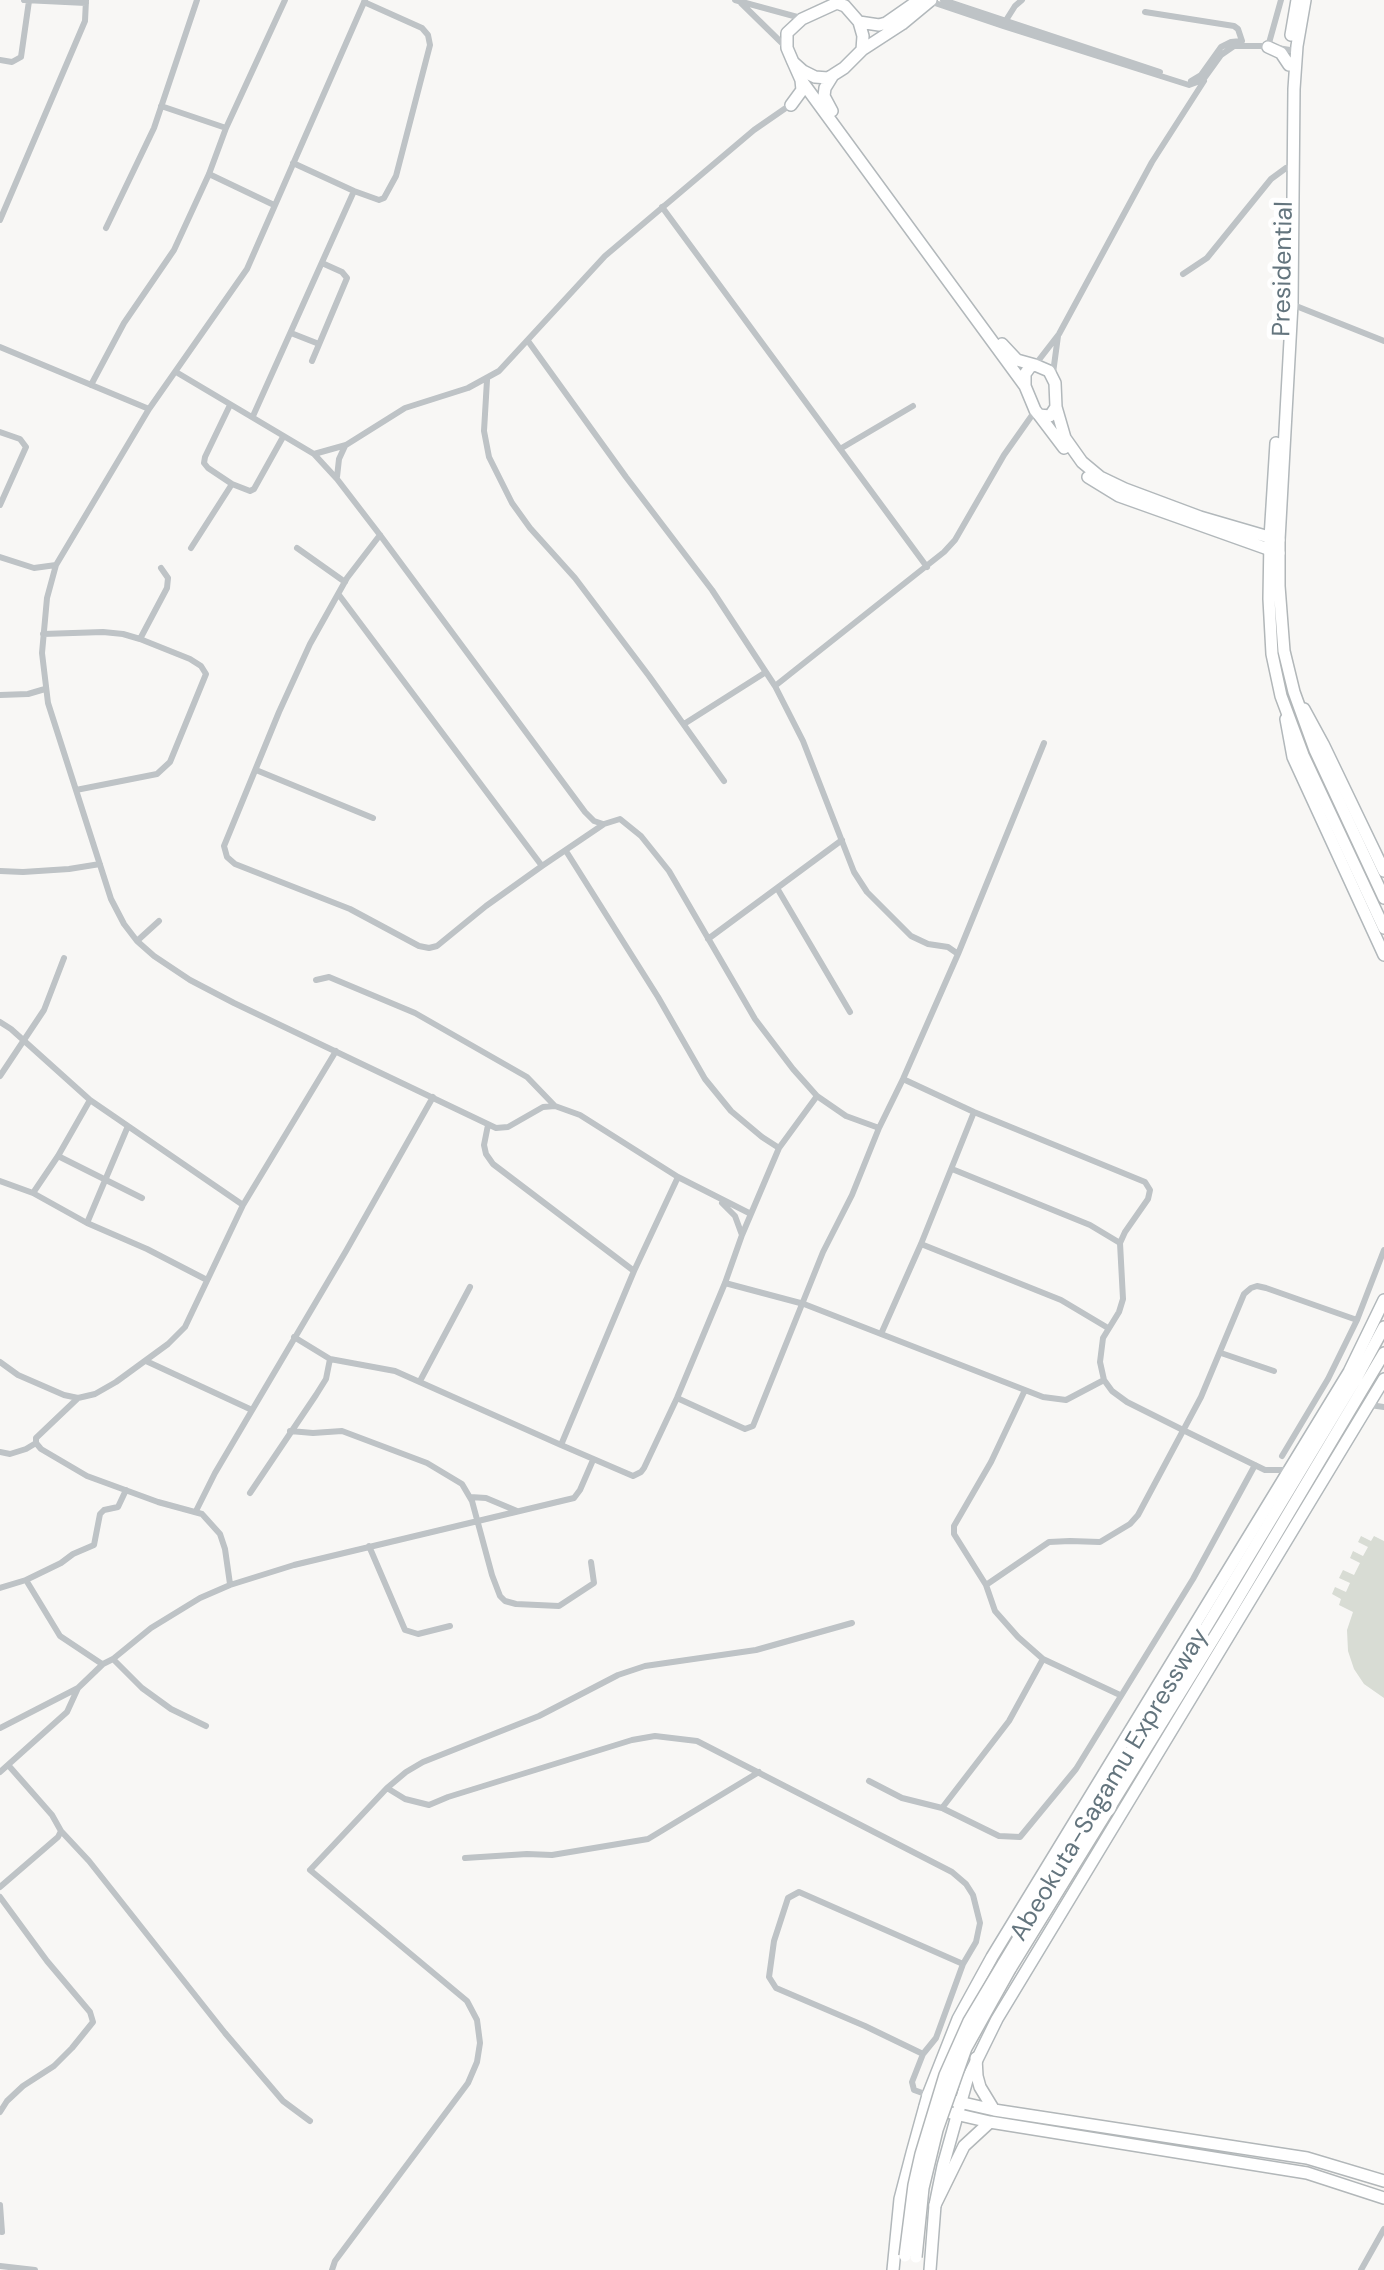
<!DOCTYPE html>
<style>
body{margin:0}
canvas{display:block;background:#f8f7f5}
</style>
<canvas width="1384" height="2270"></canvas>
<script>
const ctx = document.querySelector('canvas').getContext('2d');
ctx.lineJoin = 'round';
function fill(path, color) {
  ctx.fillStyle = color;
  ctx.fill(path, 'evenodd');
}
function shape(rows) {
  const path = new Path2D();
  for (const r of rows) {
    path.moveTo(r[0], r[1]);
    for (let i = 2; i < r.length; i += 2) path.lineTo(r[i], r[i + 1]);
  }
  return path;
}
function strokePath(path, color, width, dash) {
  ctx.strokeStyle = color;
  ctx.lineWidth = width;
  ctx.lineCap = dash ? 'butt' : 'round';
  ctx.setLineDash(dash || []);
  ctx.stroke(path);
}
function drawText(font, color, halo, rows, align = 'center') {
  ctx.font = font + ' "DM Sans",sans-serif';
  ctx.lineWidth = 10;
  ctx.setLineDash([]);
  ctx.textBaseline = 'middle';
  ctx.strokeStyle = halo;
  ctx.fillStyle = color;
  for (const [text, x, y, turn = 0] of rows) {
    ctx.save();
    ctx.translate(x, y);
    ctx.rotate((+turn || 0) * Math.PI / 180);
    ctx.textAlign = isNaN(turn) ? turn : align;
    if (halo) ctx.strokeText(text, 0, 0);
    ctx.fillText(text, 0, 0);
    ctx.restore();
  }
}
const green = shape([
 [1361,1536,1371,1541,1374,1536,1384,1541,1384,1698,1364,1684,1354,1669,1348,1651,1347,1630,1353,1612,1339,1605,1341,1599,1332,1594,1335,1587,1346,1592,1350,1583,1339,1578,1343,1570,1354,1575,1360,1563,1350,1558,1353,1551,1363,1556,1368,1547,1358,1542]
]);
const minor = shape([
 [24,0,86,3],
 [365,0,247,269,149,409,56,565,47,598,42,653,48,703,111,899,124,924,137,941,154,956,190,980,234,1003,496,1128,508,1127,543,1107,555,1106,580,1115,678,1177,751,1214],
 [735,0,801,18],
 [943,0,1160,72],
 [929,1,1003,26,1189,85,1203,80,1221,55,1234,46,1265,46,1296,51],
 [741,3,786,47],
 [1145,12,1234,26,1238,29,1242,41],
 [1003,25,1015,6,1022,0],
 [1269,43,1281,0],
 [0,60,12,62,21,57,29,1],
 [1191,81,1201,75,1221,47,1231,42,1241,41],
 [161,106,226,128],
 [293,163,354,191,379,200,384,198,396,176,430,45,428,35,422,28,364,2],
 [209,174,274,205],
 [662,207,927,567],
 [0,220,85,21,86,0],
 [106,228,154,128,197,0],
 [1183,274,1207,258,1271,179,1286,168],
 [1286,302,1384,341],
 [291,333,319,344],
 [528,341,626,477,712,590,775,686,803,741,854,872,867,892,911,936,928,944,948,947,958,954,903,1079,879,1128,852,1195,823,1252,753,1426,745,1429,677,1398],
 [0,347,149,409],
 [312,361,347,278,342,272,322,263],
 [1035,365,1059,334,1152,162,1204,81],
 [176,372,314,454,337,479,380,535,585,812,594,821,603,824],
 [1053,373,1058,336],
 [487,380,484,431,489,457,512,503,530,528,575,578,649,676,724,781],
 [91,385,124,323,174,250,209,174,226,128,285,0],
 [230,405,205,457,204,463,208,468,232,484,250,491,254,489,283,437],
 [253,416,354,191],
 [0,432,20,439,26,447,0,505],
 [840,449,913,406],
 [314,454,346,445,405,408,468,388,499,371,605,256,754,130,793,103],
 [337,477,339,459,345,446],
 [380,535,347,578,310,644,279,712,224,846,227,857,235,864,350,909,419,946,429,948,437,946,486,906,542,866,604,824,620,819,641,836,669,871,755,1019,793,1069,817,1096,846,1116,879,1128],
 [191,548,232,484],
 [297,548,345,582],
 [0,557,34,568,56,565],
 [339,595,542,866],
 [43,634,103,632,123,634,140,639,190,659,201,666,206,674,170,762,157,774,76,790],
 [140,639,167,588,168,578,161,568],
 [775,686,944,552,955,540,1004,455,1035,411],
 [0,695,28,694,45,689],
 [684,724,766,672],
 [256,770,373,818],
 [566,851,658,997,705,1079,731,1111,762,1137,779,1148],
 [0,871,23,872,69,869,100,864],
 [777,888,850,1012],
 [708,939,842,840],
 [137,941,159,921],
 [958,954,1044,743],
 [316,980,329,977,415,1013,527,1077,554,1105],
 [0,1022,11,1029,90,1100,243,1205],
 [0,1076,44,1010,64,958],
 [903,1079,974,1112,1145,1182,1150,1190,1148,1199,1125,1232,1120,1243,1123,1299,1119,1312,1103,1338,1100,1362,1104,1380,1112,1391,1127,1402,1183,1430,1265,1470,1286,1470],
 [488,1125,484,1145,486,1154,493,1164,634,1271],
 [58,1156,142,1198],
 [952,1169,1090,1225,1120,1243],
 [678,1177,634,1271,561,1445,633,1476,641,1472,644,1468,677,1398,725,1283,742,1235,779,1148,817,1096],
 [0,1181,33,1193,87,1223,147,1249,207,1280],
 [33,1193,58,1156,90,1100],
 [722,1203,735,1216,742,1235],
 [87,1223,128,1126],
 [921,1244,1061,1300,1108,1328],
 [725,1283,804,1304,1043,1397,1066,1400,1104,1380],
 [881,1334,921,1244,974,1112],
 [294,1337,330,1359,395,1371,561,1445],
 [1221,1353,1274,1371],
 [146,1361,252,1410],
 [0,1362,18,1375,64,1395,78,1398,95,1394,116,1382,168,1344,185,1327,243,1205,336,1051],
 [420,1381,470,1287],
 [1025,1390,991,1462,954,1526,954,1534,986,1585,995,1611,1018,1637,1043,1659,1120,1695],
 [77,1399,36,1438,36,1443,41,1449,87,1476,158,1502,202,1514,220,1534,225,1549,230,1584],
 [1370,1405,1384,1407],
 [290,1431,313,1433,342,1431,427,1463,462,1484,472,1501,492,1575,500,1596,505,1601,516,1604,559,1606,594,1583,591,1562],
 [0,1452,10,1454,26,1449,36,1443],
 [1282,1456,1328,1379,1357,1320,1384,1250],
 [250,1493,316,1395,326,1379,330,1359],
 [470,1497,486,1498,517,1511],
 [196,1511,215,1473,346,1251,433,1097],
 [369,1546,405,1630,418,1634,450,1626],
 [26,1580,61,1563,73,1554,94,1545,100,1514,104,1510,118,1507,126,1490],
 [986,1585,1049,1542,1070,1541,1100,1542,1130,1524,1138,1515,1201,1397,1244,1294,1251,1288,1257,1286,1266,1288,1357,1320],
 [0,1588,26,1580,60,1636,102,1664],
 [113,1659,142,1688,171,1709,206,1726],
 [0,1728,78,1688],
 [0,1772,67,1712,78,1688,103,1664,113,1659,151,1628,200,1598,230,1585,294,1565,574,1498,580,1490,593,1460],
 [869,1781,902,1798,942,1808,999,1836,1020,1837,1076,1769,1193,1579,1255,1465],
 [387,1788,406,1772,423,1762,539,1716,618,1675,645,1666,756,1650,852,1623],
 [942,1808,1009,1721,1043,1659],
 [61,1831,89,1861,225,2033,283,2101,310,2121],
 [465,1858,527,1854,552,1855,648,1839,759,1772],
 [0,1887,58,1837,61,1831,52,1815,9,1766],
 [0,1897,47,1961,90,2012,93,2022,72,2048,54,2066,23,2086,7,2101,0,2112],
 [923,2054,865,2026,776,1988,769,1977,774,1941,788,1898,799,1892,963,1964],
 [0,2205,2,2232],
 [0,2266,35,2270],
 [332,2270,335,2261,468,2083,477,2062,480,2043,477,2020,467,2001,310,1870,387,1788,405,1799,429,1805,448,1797,632,1740,655,1736,697,1741,952,1872,966,1884,973,1895,980,1923,976,1942,963,1964,936,2038,923,2054,912,2082,914,2090,928,2095],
 [1361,2270,1384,2229]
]);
const primary = shape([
 [837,3,845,6,859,22,863,36,862,50,844,68,833,75,828,78,815,77,803,71,793,62,787,48,787,33,802,19,837,3],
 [859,22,879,25,886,23,919,0],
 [1291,35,1297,0],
 [1268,47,1281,53,1289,65],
 [862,50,902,24,931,0],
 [793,62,801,80,1025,386],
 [791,105,802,90,801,80],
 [832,111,824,96,825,88,833,75],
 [1002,344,1017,360,1035,365],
 [1035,365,1049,371,1055,383,1056,407,1050,416,1039,415,1035,410,1025,386,1025,374,1030,367,1035,365],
 [1056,407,1065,438,1082,462,1100,477,1125,489,1200,517,1279,540,1292,304,1294,89,1297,46,1305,0],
 [1039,415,1064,448],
 [1088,477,1119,496,1279,553],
 [1270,538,1276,443],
 [1304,709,1323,744,1384,871],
 [1286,719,1293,757,1384,955],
 [893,2270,900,2199,912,2153,928,2095,958,2019,992,1957,1349,1372,1384,1300],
 [930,2270,935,2205,943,2166,967,2080,997,2019,1384,1379]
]);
const trunk = shape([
 [1270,538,1269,599,1272,654,1281,696,1303,755,1384,928],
 [1279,540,1279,586,1284,651,1294,692,1315,750,1384,898],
 [1003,1964,1357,1377,1384,1327],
 [1010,1969,1228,1615,1384,1353],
 [976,2058,977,2076,980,2087,994,2110],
 [928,2095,994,2110,1307,2158,1384,2181],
 [925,2107,990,2122,1307,2173,1384,2198],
 [935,2205,964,2146,990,2122]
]);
const trunkBridge = shape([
 [905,2256,914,2185,921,2154,945,2075,969,2021,1003,1964],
 [916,2257,923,2188,937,2130,966,2048,1010,1969]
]);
const streetNames = [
 ["Presidential",1284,269,-89],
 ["Abeokuta-Sagamu Expressway",1110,1785,-59]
];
fill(green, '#d8dcd4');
strokePath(primary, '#b2b8bb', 14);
strokePath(trunk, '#b2b7b9', 14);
strokePath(minor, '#bec3c6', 6);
strokePath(primary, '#fff', 11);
strokePath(trunk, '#fff', 11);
strokePath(trunkBridge, '#b2b7b9', 14, []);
strokePath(trunkBridge, '#fff', 11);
drawText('25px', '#64757e', '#fff', streetNames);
</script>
